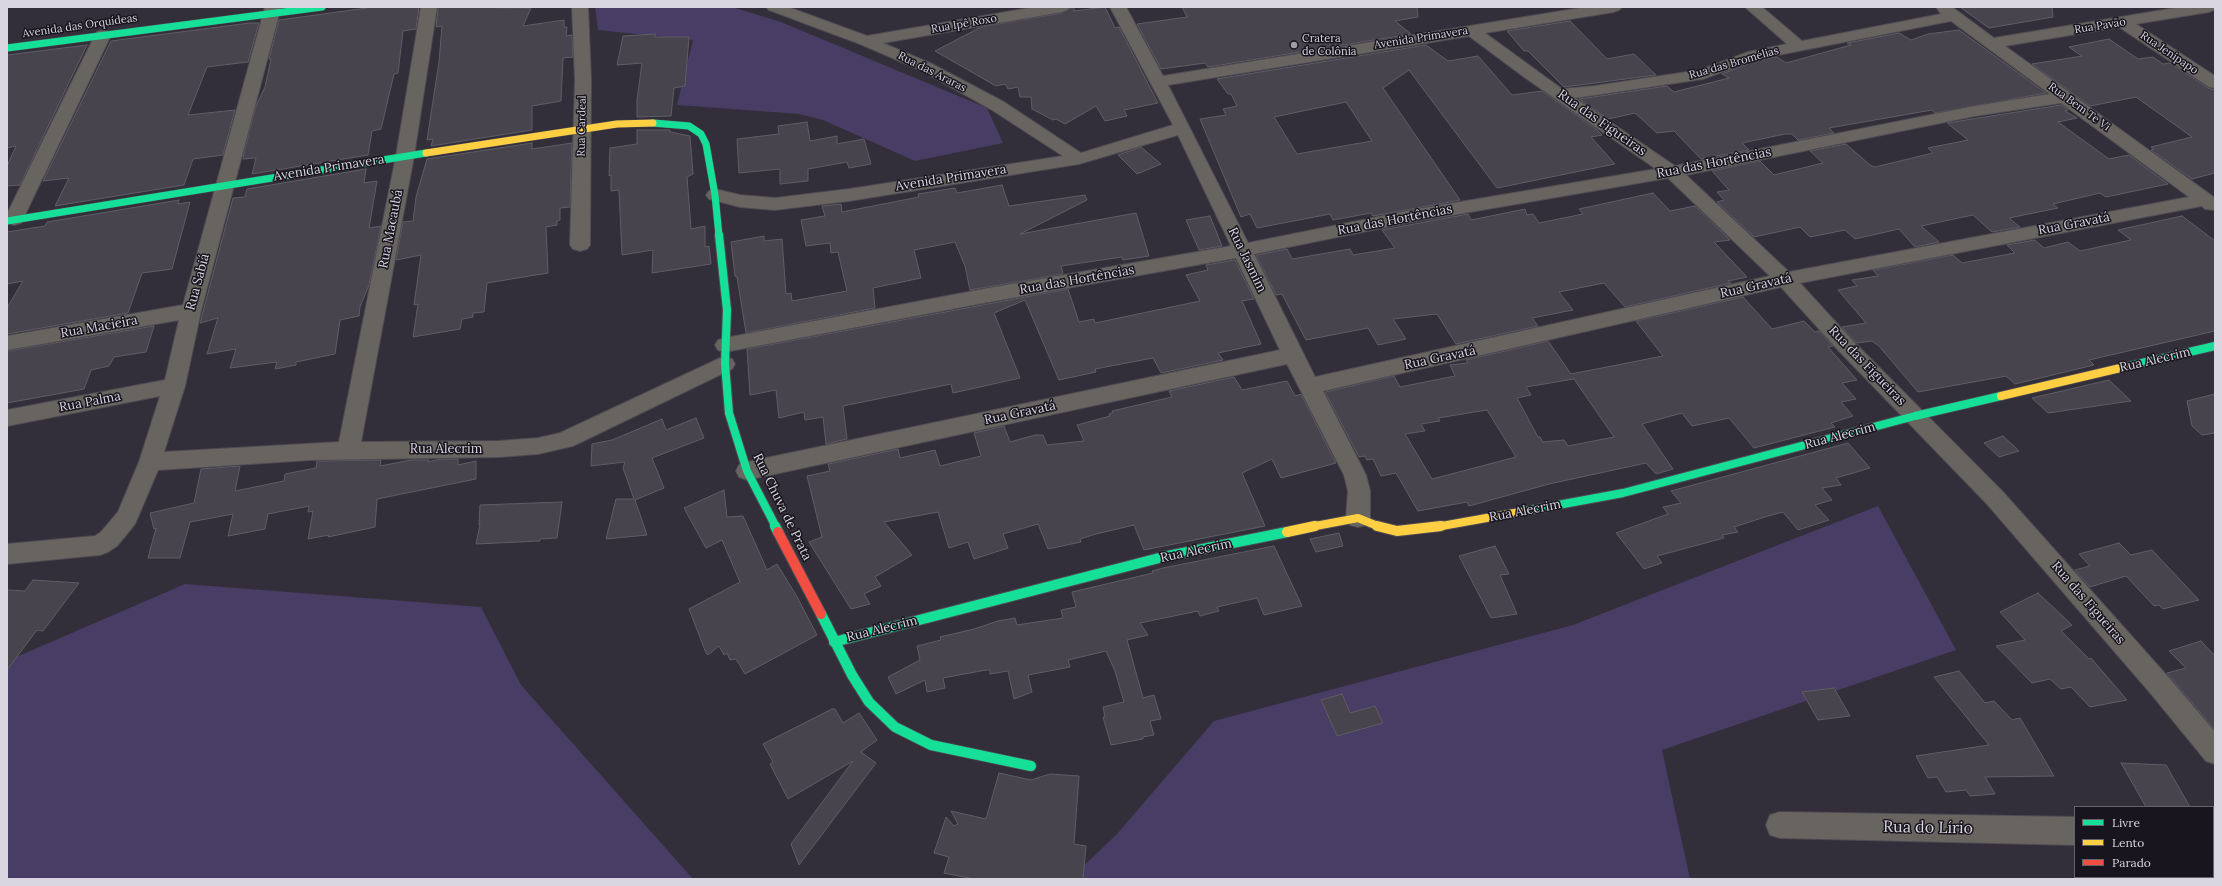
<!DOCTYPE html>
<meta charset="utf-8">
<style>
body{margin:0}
#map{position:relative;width:2222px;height:886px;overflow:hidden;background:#322f3a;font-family:Lora,serif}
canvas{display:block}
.frame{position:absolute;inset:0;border:8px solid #d9d6e2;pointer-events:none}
.legend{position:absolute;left:2074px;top:806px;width:140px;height:72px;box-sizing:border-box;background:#18151e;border:1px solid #65626c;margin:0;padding:5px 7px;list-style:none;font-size:12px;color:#d9d6e2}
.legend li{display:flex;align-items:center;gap:8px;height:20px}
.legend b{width:20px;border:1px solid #65626c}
</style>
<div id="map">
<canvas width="2222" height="886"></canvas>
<div class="frame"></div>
<ul class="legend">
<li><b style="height:5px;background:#16e098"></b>Livre</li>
<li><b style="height:5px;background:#ffcf43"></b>Lento</li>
<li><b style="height:5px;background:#f24e42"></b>Parado</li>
</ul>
</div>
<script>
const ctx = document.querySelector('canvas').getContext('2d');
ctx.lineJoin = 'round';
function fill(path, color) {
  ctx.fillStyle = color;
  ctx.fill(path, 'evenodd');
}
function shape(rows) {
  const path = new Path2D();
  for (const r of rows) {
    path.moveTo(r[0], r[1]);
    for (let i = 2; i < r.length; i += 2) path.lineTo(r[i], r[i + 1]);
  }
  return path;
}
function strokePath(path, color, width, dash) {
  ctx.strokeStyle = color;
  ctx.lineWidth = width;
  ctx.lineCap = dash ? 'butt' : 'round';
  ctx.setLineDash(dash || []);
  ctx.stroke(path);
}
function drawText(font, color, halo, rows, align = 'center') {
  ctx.font = font + ' Lora,serif';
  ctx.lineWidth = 3;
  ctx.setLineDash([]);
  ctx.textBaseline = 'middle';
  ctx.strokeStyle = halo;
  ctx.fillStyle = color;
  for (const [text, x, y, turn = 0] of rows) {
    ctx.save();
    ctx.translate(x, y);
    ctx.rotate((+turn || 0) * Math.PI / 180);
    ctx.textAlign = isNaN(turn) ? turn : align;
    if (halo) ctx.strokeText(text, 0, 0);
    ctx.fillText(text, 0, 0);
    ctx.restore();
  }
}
const green = shape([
 [595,7,732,7,781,22,987,108,1003,143,915,161,823,120,799,114,677,105,693,40,598,30],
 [1878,506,1956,650,1662,750,1690,879,1070,879,1117,834,1214,721,1573,625],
 [185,584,481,607,521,685,693,879,7,879,7,661]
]);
const building = shape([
 [374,7,419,7,416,29,403,31,398,73,394,74,381,129,372,131,368,155,252,174,256,158,243,159,244,152,256,106,265,87,271,59,269,59,279,20,374,7],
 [438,7,531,8,523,26,564,20,564,27,567,27,566,36,572,35,573,57,563,58,561,101,532,106,532,130,431,146,433,139,427,140,439,62,442,26,436,27,438,7],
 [1072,7,1074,7,1074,11,1105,7,1115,28,1119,27,1158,103,1124,110,1127,116,1105,121,1096,106,1065,124,1056,119,1053,120,1032,109,1031,97,1020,97,1018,87,1008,89,1005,84,996,86,935,51,981,27,1062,13,1072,7],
 [1182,7,1417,7,1418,17,1395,21,1411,34,1208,67,1205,63,1161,69,1137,24,1187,17,1182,7],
 [1960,7,2052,7,2053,17,1989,28,1960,7],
 [1570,21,1607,59,1634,54,1656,75,1564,87,1528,51,1524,51,1507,31,1570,21],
 [250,23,259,23,248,62,207,67,188,115,235,110,223,155,193,159,184,185,55,206,69,178,43,181,111,41,250,23],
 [1959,30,2046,93,1935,113,1932,110,1829,128,1834,133,1798,140,1792,134,1785,134,1742,143,1749,150,1701,159,1674,131,1657,133,1635,113,1608,119,1579,99,1667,86,1674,92,1729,78,1722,74,1758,60,1777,57,1786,63,1851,45,1847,43,1899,33,1911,40,1928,34,1959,30],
 [655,34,655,37,689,37,685,86,674,88,671,116,637,117,637,100,642,63,617,65,623,36,655,34],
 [2109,39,2138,59,2153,57,2163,64,2170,63,2208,88,2215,90,2215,173,2192,179,2151,150,2154,149,2151,147,2192,137,2136,97,2090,106,2032,64,2082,56,2069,47,2109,39],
 [87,45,20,185,7,186,7,166,16,146,7,148,7,55,87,45],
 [1426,45,1448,61,1478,56,1512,95,1542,91,1596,129,1602,135,1591,137,1615,164,1497,188,1409,70,1383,88,1460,200,1373,216,1371,213,1333,220,1330,214,1257,228,1250,214,1241,217,1200,119,1226,115,1223,109,1237,106,1231,94,1228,94,1217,79,1426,45],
 [1346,102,1372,141,1297,154,1274,117,1346,102],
 [2061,105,2068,110,2065,111,2077,118,2058,122,2109,159,2129,155,2168,184,2106,197,2100,193,2053,204,2058,208,2009,218,2020,227,1992,232,1973,215,1921,226,1939,242,1915,247,1899,229,1855,239,1845,230,1810,237,1800,227,1754,237,1717,202,1724,200,1717,192,1729,190,1712,171,1760,161,1774,175,1823,163,1810,151,1846,144,1870,165,1875,167,1933,153,1928,148,1968,140,1947,123,2061,105],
 [807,122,810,141,837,136,837,144,864,139,871,164,849,168,847,162,808,169,808,181,780,184,780,169,739,173,737,139,779,134,778,126,807,122],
 [637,130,670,130,670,132,690,136,693,174,687,177,691,229,705,226,705,247,709,246,711,264,652,273,653,250,622,255,619,190,611,191,611,175,609,176,610,148,637,144,637,130],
 [532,143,532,149,572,143,570,207,560,208,560,220,557,221,557,225,546,227,548,273,487,283,484,312,473,313,473,317,462,319,460,329,413,337,418,304,414,305,421,255,396,260,403,222,413,221,416,197,427,159,532,143],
 [1141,147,1161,164,1137,174,1118,155,1141,147],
 [366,169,364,183,377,181,369,228,381,226,369,285,360,307,359,316,340,320,335,354,296,362,296,365,275,369,277,362,230,368,236,349,207,354,218,318,200,323,233,198,245,197,247,189,366,169],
 [1002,185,1009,206,1085,195,1087,200,1020,234,1136,213,1149,256,1123,260,1122,257,1061,266,1063,274,970,290,965,266,955,242,914,250,921,278,873,288,875,308,746,333,737,277,735,276,731,242,764,236,764,241,782,239,786,294,791,293,792,301,847,291,838,252,831,253,830,243,806,246,801,220,825,216,822,206,841,204,842,212,919,197,918,194,955,188,957,193,1002,185],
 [1653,193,1670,211,1695,206,1730,240,1714,242,1747,277,1728,281,1731,283,1625,307,1604,283,1559,292,1573,310,1532,318,1538,326,1456,344,1437,314,1393,319,1406,339,1378,345,1368,328,1306,340,1282,294,1276,295,1256,255,1287,249,1292,259,1350,249,1353,255,1395,248,1382,230,1468,214,1471,220,1525,209,1527,215,1533,214,1539,223,1583,214,1579,209,1653,193],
 [179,200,178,204,190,202,172,269,142,273,128,313,7,334,7,308,23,281,7,284,7,232,45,226,47,222,179,200],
 [1210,216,1222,246,1199,250,1186,220,1210,216],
 [2182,216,2215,241,2215,331,2089,360,2094,365,2015,384,2006,376,1918,392,1879,346,1872,341,1857,343,1842,327,1866,323,1838,290,1857,286,1852,280,1878,276,1873,270,1953,255,1962,263,2015,253,2007,245,2035,240,2044,248,2068,242,2080,251,2131,240,2118,230,2182,216],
 [1235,260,1254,299,1242,301,1261,344,1218,353,1223,360,1161,373,1153,358,1095,369,1096,372,1059,380,1025,300,994,313,1020,378,953,393,951,384,843,406,847,439,826,444,823,417,805,420,804,412,779,418,776,390,750,395,747,349,1068,289,1079,322,1094,319,1095,323,1200,301,1186,275,1208,270,1206,265,1235,260],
 [1743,297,1772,329,1804,321,1815,332,1819,331,1833,346,1828,347,1857,380,1842,383,1856,399,1841,402,1853,416,1831,423,1835,427,1754,448,1729,418,1692,426,1682,413,1642,424,1673,469,1656,474,1646,463,1549,484,1469,506,1467,502,1418,511,1396,473,1381,476,1373,459,1367,460,1365,456,1359,457,1325,392,1394,376,1400,387,1455,376,1450,365,1468,363,1466,360,1548,341,1571,374,1663,356,1636,321,1743,297],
 [1574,379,1614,437,1568,446,1564,440,1543,442,1540,437,1538,437,1517,398,1531,395,1526,387,1574,379],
 [1487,410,1516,457,1432,479,1405,434,1425,431,1421,424,1440,421,1438,418,1487,410],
 [154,326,146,352,114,357,109,366,91,370,84,389,7,403,7,351,154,326],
 [1234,377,1242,390,1287,381,1295,396,1301,394,1336,463,1281,478,1272,459,1242,473,1265,526,1144,550,1134,525,1096,534,1080,539,1081,542,1048,549,1038,524,1003,534,1008,548,974,559,968,542,949,548,938,512,884,522,912,555,875,577,881,586,864,594,870,604,851,609,809,542,822,537,807,476,830,471,828,464,898,449,900,458,935,450,940,466,981,456,974,433,1004,426,1010,442,1035,435,1043,435,1047,445,1084,441,1077,425,1110,416,1109,414,1113,413,1112,411,1172,397,1169,391,1234,377],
 [2109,380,2131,401,2048,413,2032,398,2109,380],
 [2215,394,2215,433,2202,435,2192,426,2187,401,2215,394],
 [696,418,704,438,652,458,664,488,635,500,647,535,606,539,616,499,634,499,623,468,625,462,591,466,592,444,612,440,662,419,666,430,696,418],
 [2003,436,2019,451,1999,457,1984,443,2003,436],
 [1848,443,1870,468,1836,478,1841,485,1822,488,1832,500,1815,505,1829,520,1798,530,1783,512,1768,516,1734,527,1738,532,1722,535,1724,538,1657,556,1662,563,1644,569,1616,533,1668,514,1663,507,1681,503,1671,491,1848,443],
 [441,459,458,459,458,465,476,461,476,479,377,499,375,527,328,537,329,535,308,539,313,511,308,512,309,506,268,514,265,529,228,536,233,514,190,522,180,558,148,558,156,528,154,529,150,513,194,503,201,469,240,466,235,491,284,481,285,474,316,468,317,461,381,460,380,466,411,460,429,460,428,462,441,459],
 [724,490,727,517,743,516,767,570,777,564,796,595,817,635,745,674,736,659,730,660,727,653,724,655,719,646,708,655,706,653,689,609,740,582,722,540,706,548,684,508,724,490],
 [562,502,557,538,540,539,540,541,476,544,480,525,479,525,480,505,562,502],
 [1339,533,1343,546,1316,552,1310,539,1339,533],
 [2119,543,2131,555,2152,550,2199,600,2163,609,2159,605,2154,606,2126,576,2090,587,2075,570,2090,566,2079,554,2119,543],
 [1274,546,1302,606,1264,615,1257,598,1217,607,1219,611,1200,616,1198,611,1140,623,1148,635,1127,640,1143,698,1154,695,1161,719,1150,721,1154,735,1143,737,1143,739,1111,745,1103,717,1105,717,1103,707,1124,702,1115,671,1106,651,1068,660,1070,667,1028,675,1032,692,1014,699,1008,671,990,674,990,670,986,670,943,678,945,688,927,692,925,680,896,694,888,677,920,660,917,646,941,640,940,637,974,629,998,621,1015,618,1017,625,1063,618,1061,610,1076,607,1072,592,1153,573,1152,571,1163,568,1274,546],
 [1495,546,1509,574,1500,575,1517,614,1491,618,1459,556,1495,546],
 [33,580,79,583,43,631,37,630,7,670,7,590,25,591,33,580],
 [2038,593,2072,625,2061,631,2089,659,2091,658,2127,700,2090,707,2071,687,2061,689,2050,679,2032,683,1996,646,2025,640,2000,612,2038,593],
 [2201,641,2215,656,2215,730,2167,673,2186,668,2169,651,2201,641],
 [1959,671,1985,703,1994,701,2012,720,2020,718,2054,776,1985,777,1995,794,1970,796,1966,790,1946,792,1937,777,1928,778,1916,756,1989,745,1934,677,1959,671],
 [1834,688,1850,716,1818,720,1802,692,1834,688],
 [1342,694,1350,713,1375,706,1383,723,1337,736,1321,700,1342,694],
 [832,709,835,709,843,723,859,713,877,740,861,752,876,763,799,865,791,844,853,761,788,799,770,764,773,762,763,744,832,709],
 [2121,763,2166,765,2190,807,2146,807,2121,763],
 [999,773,1031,780,1050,774,1079,776,1074,844,1086,846,1083,879,974,879,944,873,949,857,934,853,946,817,954,826,958,824,951,811,986,819,999,773]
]);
const street = shape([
 [265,7,281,7,201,311,185,386,164,452,339,442,396,156,421,7,437,7,414,156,361,442,499,441,538,438,560,433,718,359,725,356,732,359,735,364,732,369,573,446,538,454,499,457,311,460,158,470,135,524,117,546,108,552,100,555,7,564,7,544,95,536,101,532,118,512,139,462,160,396,7,426,7,410,165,380,179,320,7,350,7,336,183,305,265,7],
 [572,7,588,7,591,80,590,245,587,249,580,251,573,249,570,245,575,80,572,7],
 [766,7,788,7,867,36,1035,7,1070,7,1067,10,1062,12,883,43,932,64,1004,102,1081,153,1173,125,1110,7,1126,7,1163,76,1586,7,1622,7,1619,10,1614,12,1485,33,1562,89,1594,86,1700,70,1748,52,1787,44,1745,7,1762,7,1802,41,1941,14,1936,7,1952,7,1994,38,2181,7,2215,7,2214,10,2209,12,2136,24,2215,76,2215,88,2209,87,2119,27,2005,46,2215,198,2215,210,2205,209,2202,206,1800,283,1853,341,2003,492,2170,679,2215,732,2215,764,2206,761,2152,695,1987,504,1839,351,1781,287,1323,391,1366,475,1370,491,1370,518,1366,525,1358,527,1350,525,1346,518,1348,491,1344,475,1287,364,747,480,739,477,736,471,739,465,747,462,1280,350,1236,258,989,302,725,352,718,350,715,345,718,340,725,338,989,288,1231,246,1178,135,1079,164,849,201,775,210,740,207,709,199,706,195,709,191,715,189,740,195,775,198,849,189,1063,156,992,110,920,70,860,44,769,10,766,7],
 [1951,21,2050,94,1975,106,1675,166,1575,98,1703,79,1758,59,1951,21],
 [1469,36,1524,77,1656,169,1412,210,1248,243,1168,85,1469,36],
 [2061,103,2189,197,1789,272,1686,175,1975,116,2061,103],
 [1668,178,1770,276,1315,377,1254,254,1412,222,1668,178],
 [103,30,109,32,111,35,23,219,21,223,14,225,7,223,7,214,95,35,97,32,103,30],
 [1780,812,2075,817,2075,845,1780,838,1770,835,1766,825,1770,815,1780,812],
 [2213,821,2215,821,2215,849,2213,849,2213,821]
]);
const fastFar2 = shape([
 [7,48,322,7],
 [653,123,689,126,701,134,706,144,715,195,719,236],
 [7,221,426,153]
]);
const fastFar1 = shape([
 [719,235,727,310,725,364,729,413,747,471,776,527],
 [2129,366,2215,346],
 [1520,512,1623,493,1915,416,2001,396]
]);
const fast = shape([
 [775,526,778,532],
 [821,614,852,675,869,702,895,727,931,745,1031,766],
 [834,642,1163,557,1287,532]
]);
const slowFar2 = shape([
 [426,153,617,124,653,123]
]);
const slowFar1 = shape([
 [2001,396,2129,366],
 [1310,527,1358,518,1380,527],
 [1436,527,1520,512]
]);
const slow = shape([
 [1377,526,1397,531,1441,526],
 [1287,532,1315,526]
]);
const jam = shape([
 [778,532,821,614]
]);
const markers = [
 [1294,45,4,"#9f9ca7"]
];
const farStreetnames = [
 ["Rua Ipê Roxo",964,24,-10],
 ["Avenida das Orquídeas",80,26,-8],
 ["Rua Pavão",2100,26,-9],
 ["Avenida Primavera",1421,38,-9],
 ["Rua Jenipapo",2169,53,34],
 ["Rua das Bromélias",1734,63,-16],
 ["Rua das Araras",932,72,27],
 ["Rua Bem Te Vi",2079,107,36],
 ["Rua Cardeal",582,126,-89]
];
const farPoinames = [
 ["Cratera",1302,39],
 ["de Colônia",1302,52]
];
const streetNames = [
 ["Rua das Figueiras",1602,123,35],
 ["Rua das Hortências",1714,163,-11],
 ["Avenida Primavera",329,168,-9],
 ["Avenida Primavera",951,178,-9],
 ["Rua das Hortências",1395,220,-11],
 ["Rua Gravatá",2074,224,-11],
 ["Rua Macaubá",391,229,-79],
 ["Rua Jasmim",1247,260,64],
 ["Rua das Hortências",1077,280,-10],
 ["Rua Sabiá",198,282,-75],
 ["Rua Gravatá",1756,286,-13],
 ["Rua Macieira",99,327,-10],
 ["Rua Gravatá",1440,358,-12],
 ["Rua Alecrim",2155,360,-13],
 ["Rua das Figueiras",1867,366,46],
 ["Rua Palma",90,402,-11],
 ["Rua Gravatá",1020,413,-12],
 ["Rua Alecrim",1840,436,-15],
 ["Rua Alecrim",446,449],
 ["Rua Chuva de Prata",782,507,64],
 ["Rua Alecrim",1525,511,-11],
 ["Rua Alecrim",1196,551,-12],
 ["Rua das Figueiras",2088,603,49],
 ["Rua Alecrim",882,629,-14]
];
const nearStreetnames = [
 ["Rua do Lírio",1928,828,1]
];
fill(green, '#483d64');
fill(building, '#47444d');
strokePath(building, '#5f5d66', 1);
strokePath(street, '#4e4b54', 2);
strokePath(fastFar2, '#4e4b54', 8);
strokePath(fastFar1, '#4e4b54', 10);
strokePath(fast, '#4e4b54', 12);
strokePath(slowFar2, '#4e4b54', 8);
strokePath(slowFar1, '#4e4b54', 10);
strokePath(slow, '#4e4b54', 12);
strokePath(jam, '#4e4b54', 12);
fill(street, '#686560');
strokePath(fastFar2, '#16e098', 7);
strokePath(fastFar1, '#16e098', 8);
strokePath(fast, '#16e098', 10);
strokePath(slowFar2, '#ffcf43', 7);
strokePath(slowFar1, '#ffcf43', 8);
strokePath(slow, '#ffcf43', 10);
strokePath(jam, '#f24e42', 10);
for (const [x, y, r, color] of markers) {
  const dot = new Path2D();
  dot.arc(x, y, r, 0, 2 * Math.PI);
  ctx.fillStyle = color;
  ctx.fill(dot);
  strokePath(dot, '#18151e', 1.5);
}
drawText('11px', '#d9d6e2', '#18151e', farStreetnames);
drawText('11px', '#d9d6e2', '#18151e', farPoinames, 'left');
drawText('13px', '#d9d6e2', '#18151e', streetNames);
drawText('16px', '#d9d6e2', '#18151e', nearStreetnames);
</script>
